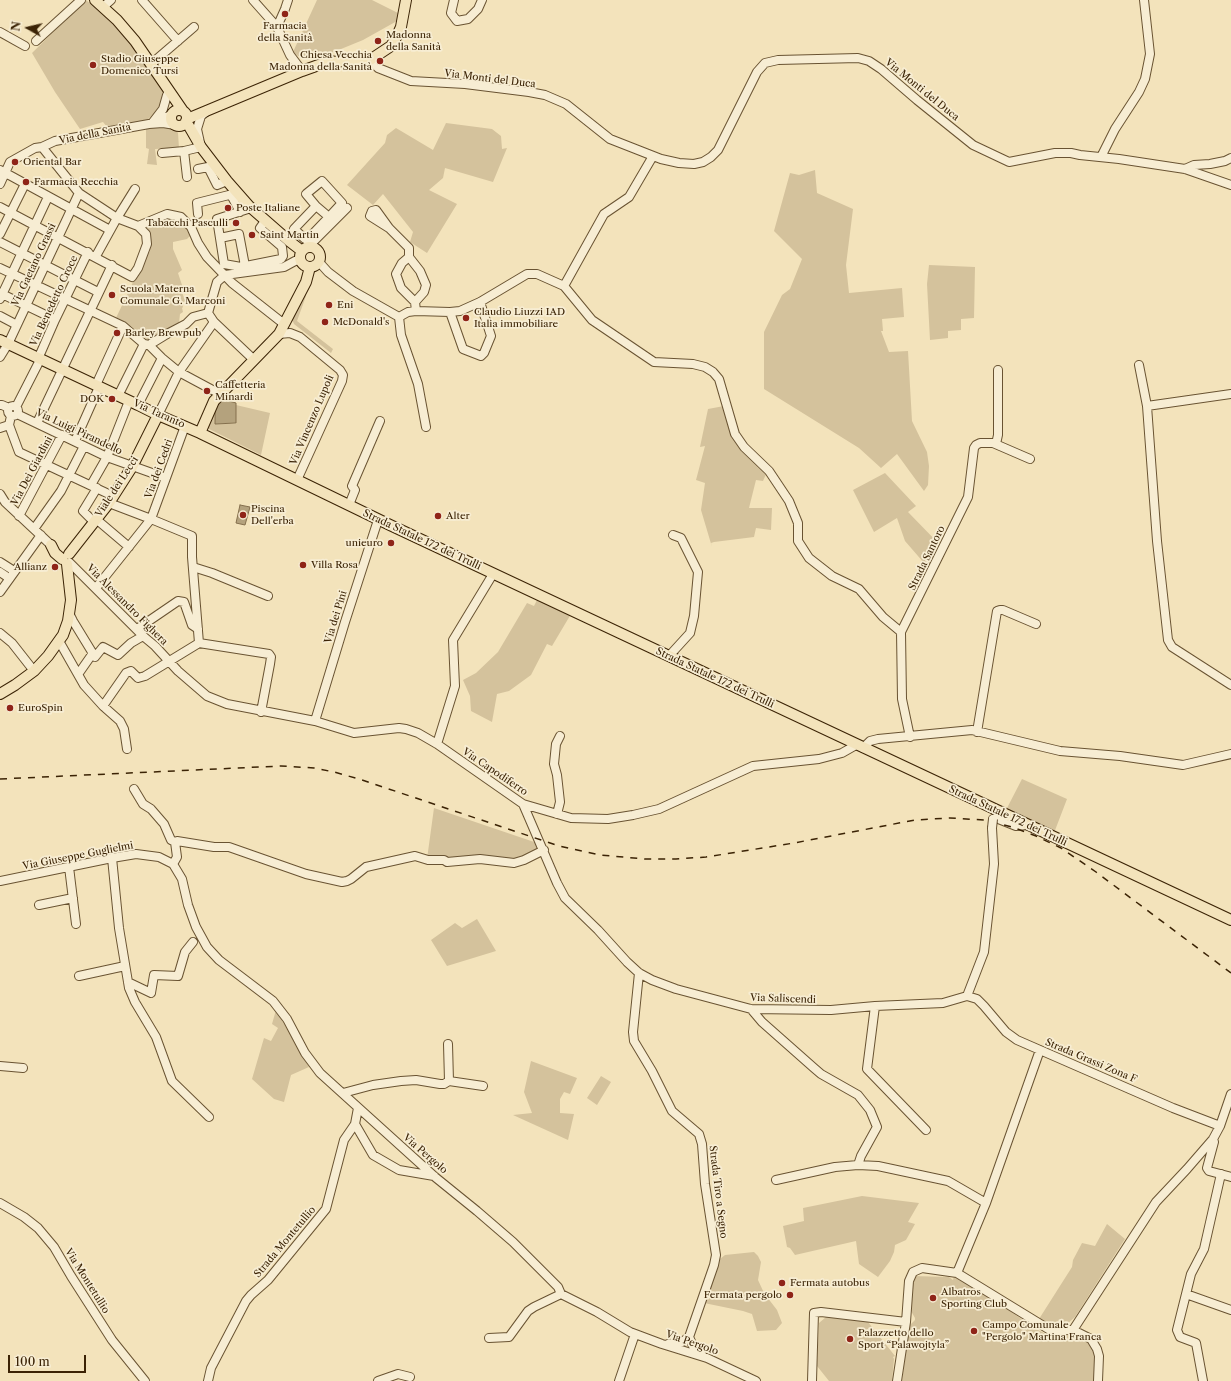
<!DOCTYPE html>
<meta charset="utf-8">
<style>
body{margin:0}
#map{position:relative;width:1231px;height:1381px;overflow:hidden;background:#f3e3bb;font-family:"Libre Caslon Text",serif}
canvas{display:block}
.north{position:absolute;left:8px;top:8px;width:40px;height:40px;-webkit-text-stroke:3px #f7edd3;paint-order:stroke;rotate:278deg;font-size:11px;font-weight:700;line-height:16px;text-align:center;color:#3b2305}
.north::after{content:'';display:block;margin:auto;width:14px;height:18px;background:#3b2305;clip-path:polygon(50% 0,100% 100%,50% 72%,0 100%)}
.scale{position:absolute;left:8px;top:1355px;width:78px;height:18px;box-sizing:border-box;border:2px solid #3b2305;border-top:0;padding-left:5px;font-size:12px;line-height:14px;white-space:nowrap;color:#3b2305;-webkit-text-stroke:3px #f7edd3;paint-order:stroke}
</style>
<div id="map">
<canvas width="1231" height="1381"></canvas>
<div class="north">N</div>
<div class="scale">100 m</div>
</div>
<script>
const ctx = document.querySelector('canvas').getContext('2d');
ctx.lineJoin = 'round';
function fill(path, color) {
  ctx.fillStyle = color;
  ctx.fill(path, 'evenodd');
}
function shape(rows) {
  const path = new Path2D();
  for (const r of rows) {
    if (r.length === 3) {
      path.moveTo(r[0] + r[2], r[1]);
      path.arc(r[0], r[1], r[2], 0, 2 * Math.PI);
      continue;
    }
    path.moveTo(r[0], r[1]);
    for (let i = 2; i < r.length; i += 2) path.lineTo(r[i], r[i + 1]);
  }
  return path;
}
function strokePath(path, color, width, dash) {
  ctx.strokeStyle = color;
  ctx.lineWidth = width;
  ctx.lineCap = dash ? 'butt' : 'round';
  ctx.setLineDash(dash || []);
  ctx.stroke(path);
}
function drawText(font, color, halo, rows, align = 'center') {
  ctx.font = font + ' "Libre Caslon Text",serif';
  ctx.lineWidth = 3.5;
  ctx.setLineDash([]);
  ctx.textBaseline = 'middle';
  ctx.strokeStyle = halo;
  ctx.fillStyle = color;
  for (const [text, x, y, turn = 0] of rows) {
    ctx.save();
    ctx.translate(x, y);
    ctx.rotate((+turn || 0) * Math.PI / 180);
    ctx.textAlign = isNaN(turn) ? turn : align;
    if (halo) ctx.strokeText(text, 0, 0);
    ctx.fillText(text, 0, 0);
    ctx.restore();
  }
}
const green = shape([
 [86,0,121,30,159,85,163,93,163,99,157,111,145,122,108,128,103,122,80,129,55,92,32,53],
 [317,0,372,0,398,13,397,21,363,40,324,56,309,57,298,56,293,52],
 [446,123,492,129,501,136,502,149,507,148,493,182,445,168,443,178,429,190,457,204,427,253,410,242,413,232,383,194,373,205,347,185,385,143,387,135,396,128,433,150],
 [165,125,176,130,178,133,179,148,155,149,157,165,147,164,149,149,146,148,146,127],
 [815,170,817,193,853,209,846,265,849,293,902,288,904,317,882,319,883,331,881,331,889,352,908,351,912,421,927,452,929,466,928,485,924,491,897,454,881,468,859,448,764,389,764,332,782,295,790,289,802,259,774,231,790,173,799,175],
 [167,214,181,217,191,235,187,239,173,242,173,249,182,270,178,273,184,291,182,292,185,301,182,303,183,307,182,308,183,312,180,314,179,323,148,340,131,326,116,318,134,280,143,266,144,259,150,251,148,227,155,219],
 [929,265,975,267,974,318,961,319,961,330,948,331,948,338,930,340,927,284],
 [316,270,324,276,317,271,314,273,305,291,306,296,297,321,333,349,331,353,294,324,291,317,313,272],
 [236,405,270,413,261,455,209,429,206,426,214,410,215,424,236,424],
 [724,406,739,447,767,472,763,481,756,480,749,508,772,508,771,530,756,528,754,537,714,542,711,543,712,547,701,510,705,483,696,480,705,446,700,447,708,409],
 [885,473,916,506,908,512,942,547,931,571,905,541,897,518,874,532,853,490],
 [538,598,571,614,552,646,547,644,531,675,509,691,497,694,492,722,471,711,470,696,463,680,476,673,498,652,527,603,534,606],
 [1022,779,1067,799,1054,833,1006,810],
 [434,808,540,844,540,847,535,853,518,861,427,859],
 [477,919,496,951,447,966,431,940,455,923,462,928],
 [276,1010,309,1067,291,1075,284,1102,274,1099,252,1079,264,1038,271,1041,278,1028,272,1024],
 [531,1061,577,1078,570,1094,564,1092,560,1099,560,1113,574,1114,568,1140,513,1115,532,1113,524,1092],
 [601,1076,611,1082,597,1105,587,1098],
 [862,1196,919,1203,908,1222,915,1224,906,1240,895,1245,894,1252,890,1261,878,1277,859,1264,856,1241,795,1255,790,1248,787,1247,783,1226,804,1221,803,1208],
 [1107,1224,1125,1239,1075,1317,1067,1324,1051,1327,1039,1319,1072,1267,1073,1260,1082,1243,1095,1246],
 [754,1252,758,1256,761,1262,758,1280,764,1293,777,1310,782,1323,776,1330,757,1331,752,1314,743,1311,704,1303,720,1259,725,1255],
 [912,1276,949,1277,953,1280,954,1276,992,1298,1034,1328,1046,1334,1072,1335,1089,1343,1095,1353,1095,1381,902,1381,909,1326,915,1320,915,1318,911,1311],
 [826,1317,868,1322,895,1356,893,1357,894,1359,892,1381,829,1381,817,1366,819,1323]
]);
const water = shape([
 [222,399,236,403,236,423,215,424,215,409,220,400,222,399],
 [240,505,250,507,245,525,236,523,240,505]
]);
const minor = shape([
 [142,0,178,41],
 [253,0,277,27,290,55,302,71],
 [454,0,451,13,457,21,468,19,478,9,482,0],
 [103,7,111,0],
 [277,27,285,9,288,0],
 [0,32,25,46],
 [36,41,81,0],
 [370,60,378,68,411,81,465,84,529,92,545,95,566,104,610,139,661,159,679,163,694,164,703,162,711,157,718,150,757,72,765,63,778,60,858,58,869,61,881,69,917,100,973,145,1009,162,1055,153,1071,153,1080,155,1119,159,1185,169,1231,185],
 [151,64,194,27],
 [153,122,163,109,167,95],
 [155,122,171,115],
 [42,147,79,193,117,218,138,226,167,214,181,217,191,227,198,243,207,257,232,283,284,324],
 [162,153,184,151],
 [1101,157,1115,129,1139,92,1145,79,1150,54,1144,0],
 [198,169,208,167,217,185,227,181],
 [1185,169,1194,165,1210,164,1225,161,1231,158],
 [0,170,110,230],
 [187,177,184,151,201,147,197,129,201,116,206,112],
 [0,184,10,162,35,148,42,147,55,141,149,124,163,123,175,125],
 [231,195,240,212],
 [316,206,306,194,322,181,342,203,329,217,307,240,305,239,294,229,316,206,329,217,334,221],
 [0,207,132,277,138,268,147,244,146,234,138,226],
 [251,208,217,219,224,264,241,267,281,259,283,256,282,247,260,228,265,221],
 [198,214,197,203,237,193],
 [389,228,370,216,372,211,376,210,389,228,409,248,409,257],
 [0,234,25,184],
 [220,238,239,234,245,266],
 [0,242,98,292],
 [308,247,347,208],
 [96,256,117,218,135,189],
 [319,262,328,272,353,291,399,317],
 [0,268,123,326,144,344,149,345,162,358,179,372,220,394],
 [225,275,217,282,208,313,214,322,253,359],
 [225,275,284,267,295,261,300,260],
 [564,286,604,214,629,197,653,156],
 [0,293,54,319],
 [0,299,48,197],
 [415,302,401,288,396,274,402,263,409,257,420,271,426,285,424,292,415,302,416,311],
 [450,312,463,349,481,356,484,353,491,336,480,302],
 [0,316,17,325],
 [399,317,408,312,416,311,450,312,460,311,480,302,527,274,537,274,564,286,592,320,654,362,693,364,705,367,713,372,719,379,735,434,744,447,769,471,789,501,798,523,798,541,809,558,832,576,859,589,883,617,901,632],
 [399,317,401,335,418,384,426,427],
 [279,334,290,333,300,337,340,370,343,375,342,381,297,480],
 [149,345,167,334,186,324,193,317,208,313],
 [0,357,8,344,79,193],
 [38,359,55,320,88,252],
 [1139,365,1147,406,1157,541,1168,640,1172,647,1231,685],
 [96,385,123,326],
 [118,396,144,344],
 [0,405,2,405,9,408],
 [138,405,162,358],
 [13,411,5],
 [1147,406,1231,394],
 [16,407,40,360],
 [17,414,107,457,166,478],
 [158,415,179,372,214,322],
 [11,416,9,425,19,452,113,496],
 [37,423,112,265],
 [0,428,9,425],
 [75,441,99,387],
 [996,444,998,435,998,370],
 [91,485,107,457,129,401],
 [0,494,5,502,51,545],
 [109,503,151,519,192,536,192,557,199,643],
 [349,505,355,490,352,486,380,421],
 [19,516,62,435],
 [96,519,129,547],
 [94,522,83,511,97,488],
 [34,529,61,491,84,446],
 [0,562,11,569],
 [70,563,143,636,155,646,178,671,207,696,227,704,315,721,354,733,399,728,406,729,418,733,437,744,523,804,571,818,608,819,633,815,659,809,753,766,819,759,842,753,856,745],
 [193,567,212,573,268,596],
 [0,572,6,576],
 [96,588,151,519,185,426],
 [0,592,41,535],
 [69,613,73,621,95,657,103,647,118,655,131,643,143,636],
 [137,629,178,601,184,602,192,625,198,629],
 [0,633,12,643,34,671],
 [59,641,84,685,103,706,126,673,131,671,138,678,145,676,199,643],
 [199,643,269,654,271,657,270,664,261,712],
 [669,656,690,633,694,616,698,572,681,538,673,535],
 [79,673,93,653],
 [103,706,120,721,124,729,127,749],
 [315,721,345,622,378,520],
 [977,732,997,611,1000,610,1003,610,1036,624],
 [910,737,902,699,901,632,968,497,974,448,976,445,980,443,993,443,1030,459],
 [437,744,455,686,453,640,493,574],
 [863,748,870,741,878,739,972,730,1060,751,1120,756,1183,765,1231,754],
 [134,789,143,804,151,809,164,824,171,840,175,842],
 [523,804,557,883,565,898,598,930,627,962,639,973,652,980,676,989,751,1009,831,1010,875,1006,943,1003,967,996],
 [557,814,560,802,557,775,554,764,556,744,560,736],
 [993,819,996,818,1016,826,1028,825],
 [112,858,119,928,129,988,135,1002,156,1037,172,1081,209,1117],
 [173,864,177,857,175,842,177,841,214,847,229,847,306,874,342,882,347,881,351,879,366,867,415,856,428,860,444,860,447,862,480,859,514,863,524,860,544,850],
 [69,867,76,924],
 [0,881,112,858,136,854,159,857,173,864,182,879,188,905,196,927,207,947,219,960,273,1001,287,1019,305,1053,320,1073,435,1177,477,1211,513,1242,558,1287,561,1294,597,1312,630,1332,662,1344,707,1358,756,1381],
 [39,905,73,898],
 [639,973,633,1032,634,1041,652,1071,672,1111,699,1134,702,1144,705,1184,716,1255,714,1265,689,1337,694,1348,702,1355],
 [79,976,125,966],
 [128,982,151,993,154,975,178,976,185,952,193,942],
 [967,996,977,999,984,1006,1006,1032,1017,1040,1173,1108,1220,1126],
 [967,996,984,952,994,864,992,828],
 [875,1006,867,1069,926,1130],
 [751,1009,762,1022,814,1068,821,1074,858,1095,870,1110,877,1127,861,1156,858,1165],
 [448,1044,449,1081],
 [0,1066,23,1068],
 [343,1093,373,1085,401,1081,416,1080,440,1084,444,1084,449,1081,483,1086],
 [355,1124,373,1155,399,1170,434,1176],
 [1213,1139,1214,1142,1207,1168,1209,1171,1231,1177],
 [776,1180,835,1167,858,1165,878,1166,948,1181,986,1203],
 [0,1203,24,1217,38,1228,54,1247,71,1276,112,1340,145,1381],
 [957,1273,986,1203,1040,1050],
 [1186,1294,1231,1310],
 [1073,1330,1156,1202,1187,1169,1213,1139,1220,1126,1231,1094],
 [489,1338,509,1337,528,1311,534,1307,561,1294],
 [668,1344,682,1342,689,1337],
 [208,1381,211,1368,246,1301,251,1295,268,1280,326,1209,344,1140,355,1124,358,1108],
 [378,1381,398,1374,410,1377],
 [619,1381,635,1334],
 [812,1381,814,1313,821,1312,906,1322],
 [897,1381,906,1322,909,1281,913,1272,922,1268,957,1273,1050,1330,1073,1330,1091,1339,1097,1349,1099,1356,1098,1381],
 [1203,1381,1196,1343,1180,1337,1177,1330,1191,1274,1204,1249,1221,1174]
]);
const major = shape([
 [95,0,117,20,135,41,183,111],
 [179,118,8],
 [187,119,302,71,327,62,370,60,391,46,397,36,401,27,406,0],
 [186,121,201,147,227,181,249,206,289,241,302,251],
 [310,257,10],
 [0,340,138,405,158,415,200,433,390,525,1231,920],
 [200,433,214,401,279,334,306,282,310,267],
 [51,545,55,553,62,559],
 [69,554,109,503,132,467,158,415],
 [0,694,15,685,34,671,48,656,63,635,68,621,71,600,67,564]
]);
const rail = shape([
 [0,779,281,766,314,768,334,772,359,779,559,846,600,855,645,859,676,859,706,857,794,843,915,820,950,818,984,820,1012,827,1036,836,1061,848,1096,872,1231,973]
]);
const minorBridge = shape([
 [992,828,993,819]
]);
const markers = [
 [285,14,4,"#8f2418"],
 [378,41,4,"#8f2418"],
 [380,61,4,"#8f2418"],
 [93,65,4,"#8f2418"],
 [15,162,4,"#8f2418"],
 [26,182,4,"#8f2418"],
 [228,208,4,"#8f2418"],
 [236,223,4,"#8f2418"],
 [252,235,4,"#8f2418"],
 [112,295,4,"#8f2418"],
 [329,305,4,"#8f2418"],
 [466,318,4,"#8f2418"],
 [325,322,4,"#8f2418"],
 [117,333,4,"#8f2418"],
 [207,391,4,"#8f2418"],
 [112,399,4,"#8f2418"],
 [243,515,4,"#8f2418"],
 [438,516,4,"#8f2418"],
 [391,543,4,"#8f2418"],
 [303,565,4,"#8f2418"],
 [55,567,4,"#8f2418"],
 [10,708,4,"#8f2418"],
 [782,1283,4,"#8f2418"],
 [790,1295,4,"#8f2418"],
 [933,1298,4,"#8f2418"],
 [974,1331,4,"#8f2418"],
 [850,1339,4,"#8f2418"]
];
const poiNames = [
 ["Farmacia",285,26,"center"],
 ["della Sanità",285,38,"center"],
 ["Madonna",386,35],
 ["della Sanità",386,47],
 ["Chiesa Vecchia",372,55,"right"],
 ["Madonna della Sanità",372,67,"right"],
 ["Stadio Giuseppe",101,59],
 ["Domenico Tursi",101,71],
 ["Oriental Bar",23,162],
 ["Farmacia Recchia",34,182],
 ["Poste Italiane",236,208],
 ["Tabacchi Pasculli",228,223,"right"],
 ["Saint Martin",260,235],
 ["Scuola Materna",120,289],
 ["Comunale G. Marconi",120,301],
 ["Eni",337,305],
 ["Claudio Liuzzi IAD",474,312],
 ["Italia immobiliare",474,324],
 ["McDonald's",333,322],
 ["Barley Brewpub",125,333],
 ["Caffetteria",215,385],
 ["Minardi",215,397],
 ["DOK",104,399,"right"],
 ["Piscina",251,509],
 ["Dell'erba",251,521],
 ["Alter",446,516],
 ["unieuro",383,543,"right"],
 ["Villa Rosa",311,565],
 ["Allianz",47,567,"right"],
 ["EuroSpin",18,708],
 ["Fermata autobus",790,1283],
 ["Albatros",941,1292],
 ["Sporting Club",941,1304],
 ["Fermata pergolo",782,1295,"right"],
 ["Campo Comunale",982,1325],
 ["\"Pergolo\" Martina Franca",982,1337],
 ["Palazzetto dello",858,1333],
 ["Sport “Palawojtyla”",858,1345]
];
const streetNames = [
 ["Via Monti del Duca",490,79,7],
 ["Via Monti del Duca",922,90,39],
 ["Via della Sanità",95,134,-11],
 ["Via Gaetano Grassi",34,265,-65],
 ["Via Benedetto Croce",54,301,-65],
 ["Via Taranto",159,414,24],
 ["Via Vincenzo Lupoli",312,420,-67],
 ["Via Luigi Pirandello",79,432,25],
 ["Via dei Cedri",159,469,-70],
 ["Via Dei Giardini",32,471,-62],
 ["Viale dei Lecci",117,487,-57],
 ["Strada Statale 172 dei Trulli",422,540,25],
 ["Strada Santoro",927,558,-64],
 ["Via Alessandro Fighera",127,605,45],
 ["Via dei Pini",336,617,-73],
 ["Strada Statale 172 dei Trulli",715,678,25],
 ["Via Capodiferro",495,772,34],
 ["Strada Statale 172 dei Trulli",1008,816,25],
 ["Via Giuseppe Guglielmi",78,856,-11],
 ["Via Saliscendi",783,999,2],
 ["Strada Grassi Zona F",1091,1061,23],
 ["Via Pergolo",425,1154,41],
 ["Strada Tiro a Segno",718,1192,83],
 ["Strada Montetullio",285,1242,-50],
 ["Via Montetullio",87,1281,58],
 ["Via Pergolo",692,1343,19]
];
fill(green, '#d4c29c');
fill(water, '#b4a27d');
strokePath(water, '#846f4d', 1);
strokePath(minor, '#695332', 10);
strokePath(major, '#3b2305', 12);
strokePath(minor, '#f7edd3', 8);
strokePath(major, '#f3e3bb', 10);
strokePath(rail, '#3b2305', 1.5, [7, 7]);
strokePath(minorBridge, '#695332', 10, []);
strokePath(minorBridge, '#f7edd3', 8);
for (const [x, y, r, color] of markers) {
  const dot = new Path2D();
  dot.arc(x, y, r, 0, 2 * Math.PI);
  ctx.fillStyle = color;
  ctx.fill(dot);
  strokePath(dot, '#f7edd3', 1.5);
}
drawText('10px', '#3b2305', '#f7edd3', poiNames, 'left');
drawText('10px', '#3b2305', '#f7edd3', streetNames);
</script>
